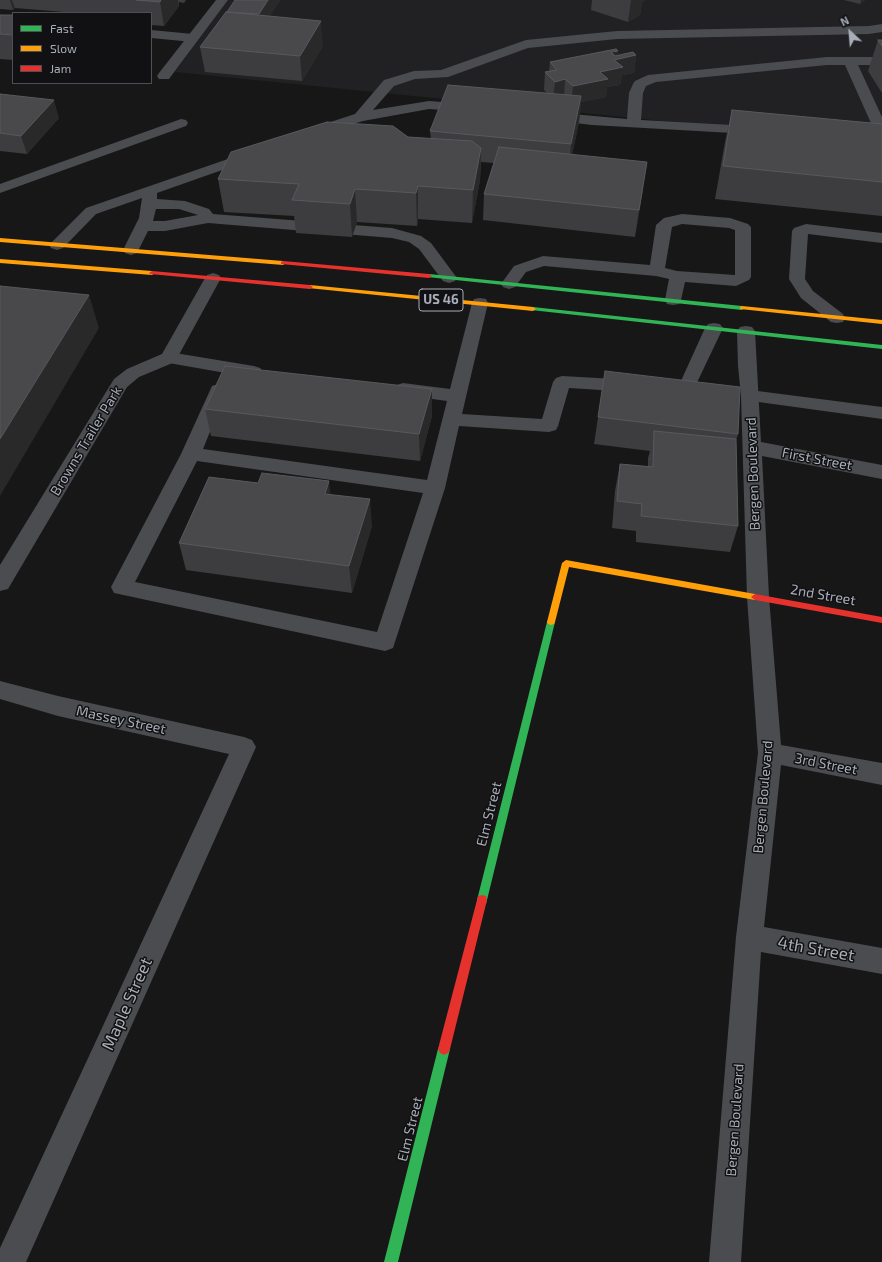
<!DOCTYPE html>
<style>
body{margin:0}
#map{position:relative;width:882px;height:1262px;overflow:hidden;background:#171717;font-family:"Exo 2",sans-serif}
canvas{display:block}
.legend{position:absolute;left:12px;top:12px;width:140px;height:72px;box-sizing:border-box;background:#111113;border:1px solid #4d4f55;margin:0;padding:5px 7px;list-style:none;font-size:12px;color:#a8adb8}
.legend li{display:flex;align-items:center;gap:8px;height:20px}
.legend b{width:20px;border:1px solid #4d4f55}
.north{position:absolute;left:830px;top:12px;width:40px;height:40px;-webkit-text-stroke:3px #111113;paint-order:stroke;rotate:334deg;font-size:11px;font-weight:700;line-height:16px;text-align:center;color:#a8adb8}
.north::after{content:'';display:block;margin:auto;width:14px;height:18px;background:#a8adb8;clip-path:polygon(50% 0,100% 100%,50% 72%,0 100%)}
</style>
<div id="map">
<canvas width="882" height="1262"></canvas>
<ul class="legend">
<li><b style="height:5px;background:#30b455"></b>Fast</li>
<li><b style="height:5px;background:#ff9f0a"></b>Slow</li>
<li><b style="height:5px;background:#e5322d"></b>Jam</li>
</ul>
<div class="north">N</div>
</div>
<script>
const ctx = document.querySelector('canvas').getContext('2d');
ctx.lineJoin = 'round';
function fill(path, color) {
  ctx.fillStyle = color;
  ctx.fill(path, 'evenodd');
}
function shape(rows) {
  const path = new Path2D();
  for (const r of rows) {
    path.moveTo(r[0], r[1]);
    for (let i = 2; i < r.length; i += 2) path.lineTo(r[i], r[i + 1]);
  }
  return path;
}
function strokePath(path, color, width, dash) {
  ctx.strokeStyle = color;
  ctx.lineWidth = width;
  ctx.lineCap = dash ? 'butt' : 'round';
  ctx.setLineDash(dash || []);
  ctx.stroke(path);
}
function drawText(font, color, halo, rows, align = 'center') {
  ctx.font = font + ' "Exo 2",sans-serif';
  ctx.lineWidth = 3;
  ctx.setLineDash([]);
  ctx.textBaseline = 'middle';
  ctx.strokeStyle = halo;
  ctx.fillStyle = color;
  for (const [text, x, y, turn = 0] of rows) {
    ctx.save();
    ctx.translate(x, y);
    ctx.rotate((+turn || 0) * Math.PI / 180);
    ctx.textAlign = isNaN(turn) ? turn : align;
    if (halo) ctx.strokeText(text, 0, 0);
    ctx.fillText(text, 0, 0);
    ctx.restore();
  }
}
const built = shape([
 [228,0,882,0,882,143,175,72]
]);
const lane = shape([
 [882,24,882,32,869,34,617,39,528,48,448,77,415,79,394,86,373,110,429,101,470,104,475,105,477,108,475,111,470,112,429,109,363,121,314,136,309,135,307,132,309,129,355,114,384,80,414,71,441,70,526,40,617,31,869,26,882,24],
 [151,30,193,34,197,35,199,38,197,41,193,42,151,38,151,30],
 [827,57,882,57,882,65,858,65,882,117,882,136,877,135,875,132,845,65,827,65,656,82,646,86,643,93,641,120,732,125,762,129,764,132,762,135,757,136,732,133,592,125,550,120,545,119,543,116,545,113,550,112,627,119,629,93,633,84,635,81,648,75,827,57],
 [181,119,186,120,188,123,186,126,0,193,0,184,181,119],
 [254,150,259,151,261,154,259,157,157,193,157,199,185,201,209,209,213,214,392,228,421,236,431,243,457,278,455,281,449,283,443,281,419,249,409,242,392,238,208,223,165,231,148,231,137,253,131,255,125,253,123,250,139,218,142,198,96,214,63,248,57,250,51,248,49,245,86,208,254,150],
 [156,209,179,209,198,215,165,221,153,221,156,209],
 [682,214,730,218,748,224,751,227,751,277,749,280,736,286,685,282,681,300,679,304,673,305,667,304,665,300,669,279,656,276,544,266,526,272,515,287,509,289,503,287,501,284,514,266,543,256,650,265,656,225,664,218,682,214],
 [682,224,729,228,735,230,735,275,677,271,665,268,672,227,682,224],
 [806,224,882,233,882,243,808,234,805,279,813,291,843,314,845,318,843,322,837,323,831,322,801,298,789,279,792,231,794,228,806,224],
 [480,298,486,299,488,303,462,414,542,419,553,382,556,378,562,376,633,380,639,382,642,386,639,390,633,392,569,388,558,426,556,430,549,432,459,426,445,488,393,648,385,651,114,593,111,587,181,454,212,386,218,384,224,386,227,390,203,449,427,480,447,401,403,395,397,393,394,389,397,385,403,383,450,389,472,303,474,299,480,298],
 [197,461,423,493,377,632,135,582,197,461],
 [714,323,720,324,723,328,692,393,686,395,660,392,657,388,660,384,666,382,680,383,705,328,708,324,714,323],
 [169,352,254,366,260,368,263,372,260,376,254,378,163,362,160,358,163,354,169,352],
 [750,390,882,407,882,419,744,400,741,396,744,392,750,390]
]);
const street = shape([
 [216,0,228,0,169,79,159,79,157,76,159,73,216,0],
 [213,273,219,275,221,278,175,362,139,377,127,387,8,589,0,591,0,565,114,379,127,369,162,354,205,278,207,275,213,273],
 [746,326,752,327,755,331,761,442,882,465,882,479,762,456,769,597,781,745,882,763,882,785,781,765,764,927,882,948,882,974,761,952,741,1262,709,1262,736,937,758,753,747,597,741,396,738,366,737,331,740,327,746,326],
 [0,681,58,696,244,737,252,740,256,747,26,1262,0,1262,0,1248,229,754,58,716,0,699,0,681]
]);
const fast = shape([
 [429,274,742,306,745,308,742,310,427,277,426,276,429,274],
 [533,307,882,345,882,349,531,310,530,309,533,307],
 [551,619,554,620,555,622,487,900,486,904,482,905,478,904,477,900,547,622,548,620,551,619],
 [444,1043,448,1045,450,1049,398,1262,384,1262,438,1049,440,1045,444,1043]
]);
const slow = shape([
 [0,238,283,261,286,263,283,265,0,242,0,238],
 [0,259,152,271,155,273,152,275,0,263,0,259],
 [310,285,533,307,536,309,533,311,308,288,308,286,310,285],
 [742,306,882,320,882,324,740,309,740,307,742,306],
 [566,560,755,594,759,597,755,600,569,567,555,622,554,624,551,625,548,624,547,622,562,563,566,560]
]);
const jam = shape([
 [283,261,429,274,432,276,429,278,281,264,281,262,283,261],
 [152,271,310,285,313,287,310,289,150,274,149,273,152,271],
 [755,594,882,617,882,623,755,600,751,597,755,594],
 [482,895,486,896,487,900,450,1049,448,1053,444,1055,440,1053,438,1049,477,900,478,896,482,895]
]);
const wall = shape([
 [0,0,186,0,184,3,179,2,179,6,164,26,151,25,151,13,76,13,15,8,13,10,0,9],
 [235,0,280,0,270,16,323,46,302,81,205,72,200,47,227,12],
 [592,0,645,0,642,2,640,15,628,22,591,10],
 [844,0,865,0,860,4],
 [0,15,13,15,13,60,0,59],
 [878,40,882,40,882,93,868,71],
 [617,55,636,55,634,73,622,75,620,85,607,87,606,97,581,102,579,122,572,155,643,189,635,237,483,220,484,194,494,163,481,162,480,180,472,223,418,219,417,226,357,222,352,237,296,233,294,216,224,212,218,179,408,137,431,139,430,131,547,93,544,90,545,72,549,71,550,62],
 [0,94,59,118,27,154,0,151],
 [732,110,882,124,882,216,715,199,725,142],
 [605,371,738,434,736,441,738,526,730,552,636,542,636,531,612,528,615,491,620,464,648,467,648,458,650,451,594,444],
 [205,409,432,416,420,461,211,436],
 [330,494,372,526,352,593,186,570,179,543]
]);
const shadedWall = shape([
 [10,0,12,0,15,8,13,10],
 [161,0,178,0,179,6,164,26,160,2],
 [268,0,280,0,261,31,259,14],
 [631,0,645,0,642,2,640,15,628,22],
 [861,0,865,0,860,4],
 [321,21,323,46,302,81,300,56],
 [618,51,617,59,636,55,634,73,622,75,620,85,607,87,606,97,581,102,579,122,569,170,571,144,571,104,573,86,600,72,611,52],
 [565,79,564,97,553,100,555,82],
 [54,100,59,118,27,154,21,136],
 [481,148,480,180,472,223,473,190],
 [647,162,643,189,635,237,639,210],
 [418,186,418,219,417,226,416,193],
 [355,189,357,222,352,237,350,204],
 [89,295,99,328,0,496,0,439],
 [432,389,432,416,420,461,419,434],
 [329,481,332,508,325,494],
 [370,499,372,526,352,593,349,566]
]);
const building = shape([
 [136,0,161,0,160,2,136,0],
 [235,0,268,0,259,14,227,12,235,0],
 [226,12,321,21,300,56,200,47,226,12],
 [0,15,13,15,13,35,0,34,0,15],
 [878,40,882,40,882,46,878,40],
 [616,49,618,51,611,52,615,56,633,52,636,55,614,60,623,67,600,72,608,79,573,86,565,79,555,82,545,72,557,70,550,62,616,49],
 [448,85,581,96,571,144,430,131,448,85],
 [0,94,54,100,21,136,0,133,0,94],
 [732,110,882,124,882,182,723,166,732,110],
 [327,122,393,126,408,137,472,141,481,148,473,190,418,186,416,193,355,189,350,204,292,200,299,184,218,179,231,152,327,122],
 [499,147,647,162,639,210,484,194,499,147],
 [0,286,89,295,0,439,0,286],
 [225,366,432,389,419,434,205,409,225,366],
 [605,371,740,387,738,434,598,417,605,371],
 [654,431,736,439,738,526,641,516,642,504,617,501,620,464,653,467,654,431],
 [262,473,329,481,325,494,370,499,349,566,179,543,209,477,258,483,262,473]
]);
const shields = [
 [441,300,44]
];
const shieldNames = [
 ["US 46",441,300]
];
const streetNames = [
 ["Browns Trailer Park",86,441,-59],
 ["First Street",817,459,11],
 ["Bergen Boulevard",753,474,-92],
 ["2nd Street",823,595,10],
 ["Massey Street",121,720,12],
 ["3rd Street",826,764,11],
 ["Bergen Boulevard",763,797,-85],
 ["Elm Street",489,814,-76],
 ["Bergen Boulevard",735,1120,-86],
 ["Elm Street",410,1129,-76]
];
const nearStreetnames = [
 ["4th Street",816,949,10],
 ["Maple Street",127,1004,-66]
];
fill(built, '#212123');
fill(lane, '#4b4c50');
fill(street, '#4b4c50');
fill(fast, '#30b455');
fill(slow, '#ff9f0a');
fill(jam, '#e5322d');
fill(wall, '#3d3d3f');
fill(shadedWall, '#29292a');
fill(building, '#49494c');
strokePath(building, '#58595d', 1);
for (const [x, y, w] of shields) {
  const box = new Path2D();
  box.roundRect(x - w / 2, y - 11, w, 22, 3);
  ctx.fillStyle = '#111113';
  ctx.fill(box);
  strokePath(box, '#a8adb8', 1);
}
drawText('bold 13px', '#a8adb8', null, shieldNames);
drawText('14px', '#a8adb8', '#111113', streetNames);
drawText('17px', '#a8adb8', '#111113', nearStreetnames);
</script>
